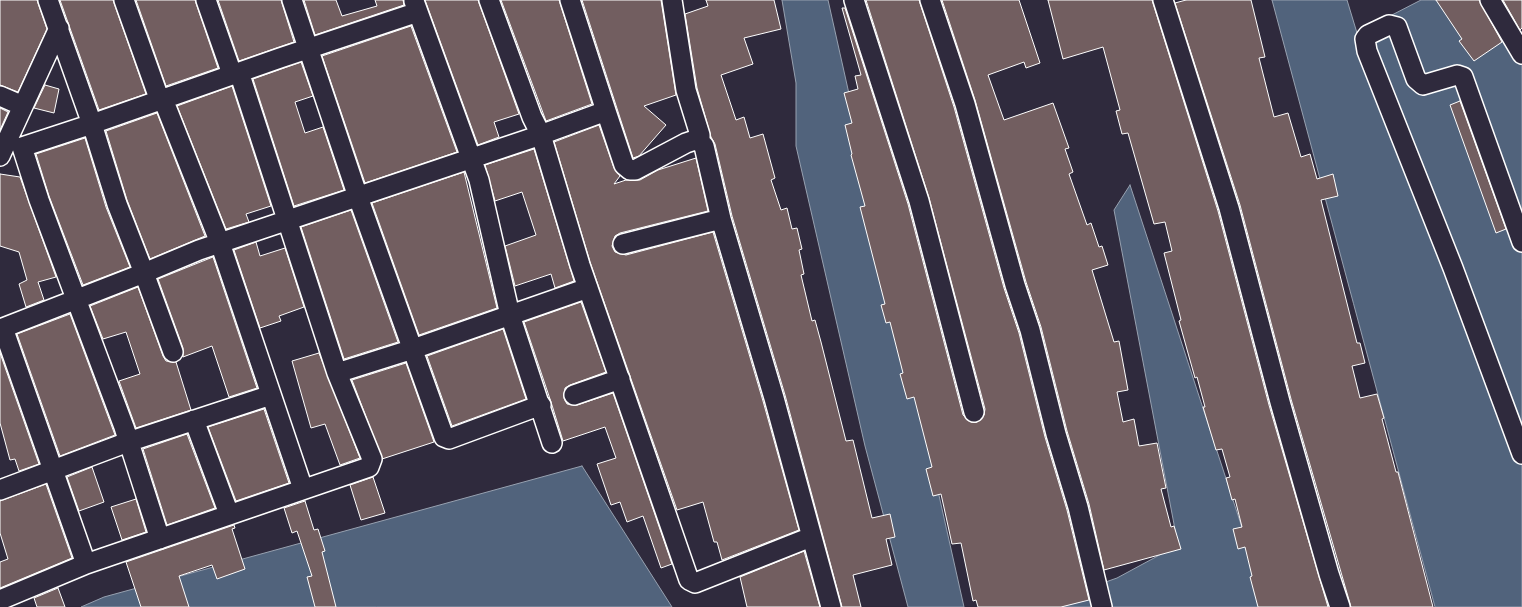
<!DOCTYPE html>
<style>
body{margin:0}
canvas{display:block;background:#2f2a3d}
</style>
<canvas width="1522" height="607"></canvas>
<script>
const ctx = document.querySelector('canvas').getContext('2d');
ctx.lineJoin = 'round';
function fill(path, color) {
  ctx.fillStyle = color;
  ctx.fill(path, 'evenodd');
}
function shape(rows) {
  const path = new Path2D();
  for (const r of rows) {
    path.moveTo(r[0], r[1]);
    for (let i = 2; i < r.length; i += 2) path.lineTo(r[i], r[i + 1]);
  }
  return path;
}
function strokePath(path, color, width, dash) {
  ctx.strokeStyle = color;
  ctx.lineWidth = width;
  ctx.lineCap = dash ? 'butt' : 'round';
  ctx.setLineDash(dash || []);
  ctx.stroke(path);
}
const water = shape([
 [782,0,828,0,964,607,908,607,865,446,796,146,796,83,782,0],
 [1272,0,1347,0,1357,33,1421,0,1490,0,1513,34,1522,32,1522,607,1435,607,1272,0],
 [1130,185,1268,607,1035,607,1117,578,1178,545,1114,210,1130,185],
 [582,466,672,607,81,607,104,597,582,466]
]);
const building = shape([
 [0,0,37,0,47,29,18,92,0,85,0,0],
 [60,0,113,0,146,94,99,110,60,0],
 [136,0,195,0,218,68,166,86,136,0],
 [218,0,281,0,294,42,239,61,218,0],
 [304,0,336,0,342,16,377,6,375,0,403,0,404,5,315,35,304,0],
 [425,0,478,0,519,114,494,122,499,137,478,145,425,0],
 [501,0,559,0,592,104,546,121,501,0],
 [582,0,661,0,676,95,644,106,666,125,639,156,633,158,582,0],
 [706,0,774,0,781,29,744,38,753,64,721,75,736,120,744,117,750,138,763,134,775,178,771,180,781,210,787,208,792,229,797,228,802,249,799,250,804,274,801,275,812,321,815,320,821,342,846,441,853,440,872,518,890,514,895,537,886,539,892,565,853,575,861,607,842,607,785,395,732,216,715,144,711,137,697,88,685,14,708,6,706,0],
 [866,0,919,0,954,107,1004,288,1019,333,1045,437,1067,510,1089,600,1061,607,978,607,976,600,973,601,961,543,952,544,941,494,933,496,926,469,932,467,914,397,907,399,900,374,903,373,890,322,886,323,881,305,885,304,860,207,865,206,851,155,852,154,845,125,852,123,844,93,858,89,855,76,861,75,842,8,845,8,908,204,963,415,971,422,977,422,984,415,985,409,929,198,866,0],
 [942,0,1019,0,1040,63,1026,68,1024,62,988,75,1004,120,1053,103,1069,148,1065,149,1073,172,1069,174,1087,225,1091,223,1099,247,1102,246,1108,265,1092,270,1114,342,1119,341,1128,390,1117,392,1123,422,1134,419,1139,446,1157,443,1166,488,1161,489,1171,527,1174,526,1181,549,1104,570,1089,504,1067,431,1041,327,1026,282,975,100,942,0],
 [1048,0,1152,0,1218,211,1269,405,1328,607,1258,607,1250,577,1252,576,1245,547,1238,549,1233,529,1242,527,1235,499,1232,500,1226,478,1230,477,1222,449,1216,450,1203,407,1205,407,1197,377,1195,378,1179,321,1181,320,1164,253,1172,251,1165,222,1154,224,1128,133,1122,134,1116,111,1120,110,1103,47,1063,59,1048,0],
 [1186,0,1251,0,1265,57,1259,58,1274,117,1288,113,1301,157,1310,154,1317,179,1333,174,1338,196,1321,200,1357,343,1360,343,1365,363,1352,366,1360,398,1377,394,1384,418,1382,419,1396,472,1398,472,1433,607,1351,607,1291,399,1240,205,1175,3,1186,0],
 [1436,0,1479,0,1502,42,1474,61,1459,41,1462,39,1436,0],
 [1503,0,1522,0,1522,28,1520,30,1503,0],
 [411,26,457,152,365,183,322,56,411,26],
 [301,62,313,96,295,102,305,133,323,127,344,190,294,206,253,79,301,62],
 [45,85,59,89,54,113,34,108,45,85],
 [232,86,271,206,246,214,249,222,226,229,177,106,232,86],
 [1460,101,1506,229,1496,233,1450,105,1460,101],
 [0,108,8,112,0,130,0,108],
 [157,113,205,236,150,259,127,200,106,131,157,113],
 [599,125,614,168,620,176,614,184,626,180,640,180,658,170,696,158,708,211,620,233,615,236,612,246,615,252,626,255,713,232,763,401,799,530,722,560,717,542,714,542,703,502,677,510,590,262,554,142,599,125],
 [85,138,106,207,130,267,83,285,49,196,36,154,85,138],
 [534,149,574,281,555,288,551,274,515,286,505,246,536,235,522,192,495,201,485,165,534,149],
 [464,172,497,308,419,335,372,203,464,172],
 [0,174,20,177,56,277,38,282,44,300,26,307,19,284,27,280,19,252,0,246,0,174],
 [351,210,398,342,344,359,301,227,351,210],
 [256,242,260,256,285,248,304,307,279,316,281,321,260,328,234,250,256,242],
 [213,257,257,388,229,397,212,346,183,357,183,348,158,279,213,257],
 [138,287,163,356,166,361,176,362,191,410,136,428,119,381,140,374,126,332,103,339,90,306,138,287],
 [581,302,606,372,570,385,565,388,564,398,567,404,577,405,613,393,672,564,661,568,643,516,627,522,620,502,611,505,597,464,616,458,605,427,563,441,551,402,524,322,581,302],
 [70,314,115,435,60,456,17,334,70,314],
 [503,329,526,399,452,426,427,356,503,329],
 [0,353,39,464,19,471,15,459,10,460,0,423,0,353],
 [319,353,360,458,340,465,325,424,311,428,292,361,319,353],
 [406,363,434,442,382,459,352,380,406,363],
 [264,409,289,483,236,501,208,427,264,409],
 [187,434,215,508,167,525,143,449,187,434],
 [92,467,104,502,79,511,67,477,92,467],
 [373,477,385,513,361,520,350,485,373,477],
 [46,484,72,558,0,588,0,562,8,559,0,533,0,501,46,484],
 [136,499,146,532,122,540,111,507,136,499],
 [305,501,314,530,318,529,325,551,322,552,336,607,315,607,307,577,312,576,297,531,292,533,284,508,305,501],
 [234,525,235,528,232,529,245,569,217,579,212,565,179,576,189,607,141,607,126,562,234,525],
 [804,551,820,607,747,607,740,577,804,551],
 [58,588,65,607,37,607,34,598,58,588]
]);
const street = shape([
 [48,0,92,124,117,204,144,273,199,250,532,138,606,111,624,165,630,170,635,170,686,143,695,140,700,142,704,146,721,219,774,398,831,607],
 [124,0,160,101],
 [206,0,232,74],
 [292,0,358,197,444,437,449,439,541,405],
 [489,0,532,117,541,135,580,265,689,580,695,583,811,537],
 [570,0,606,111],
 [672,0,686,90,700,135,700,142],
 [854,0,919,201,974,412],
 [930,0,965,104,1015,285,1030,330,1056,434,1078,507,1102,607],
 [1163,0,1229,208,1280,402,1329,574,1340,607],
 [1490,0,1522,54],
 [414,1,479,180,510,315,552,443],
 [239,72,337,373,413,349,588,288],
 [0,96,23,106],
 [163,99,220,243,303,489],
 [0,156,59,28],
 [1522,242,1463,77,1457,75,1423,85,1416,79,1397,27,1389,25,1368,35,1365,39,1367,51,1453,268,1522,454],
 [623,244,721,219],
 [574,395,620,379],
 [194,420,229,514],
 [0,490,128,442,271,395],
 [160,539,124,427,39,200,22,147,92,124,280,58,418,12],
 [86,564,3,328,144,273,173,352],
 [0,600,86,564,369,467,372,459,337,373]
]);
fill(water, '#51637c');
strokePath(water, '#97a1b0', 1);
fill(building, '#725e60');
strokePath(building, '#fff', 1);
strokePath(street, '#fff', 22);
strokePath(street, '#2f2a3d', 19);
</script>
